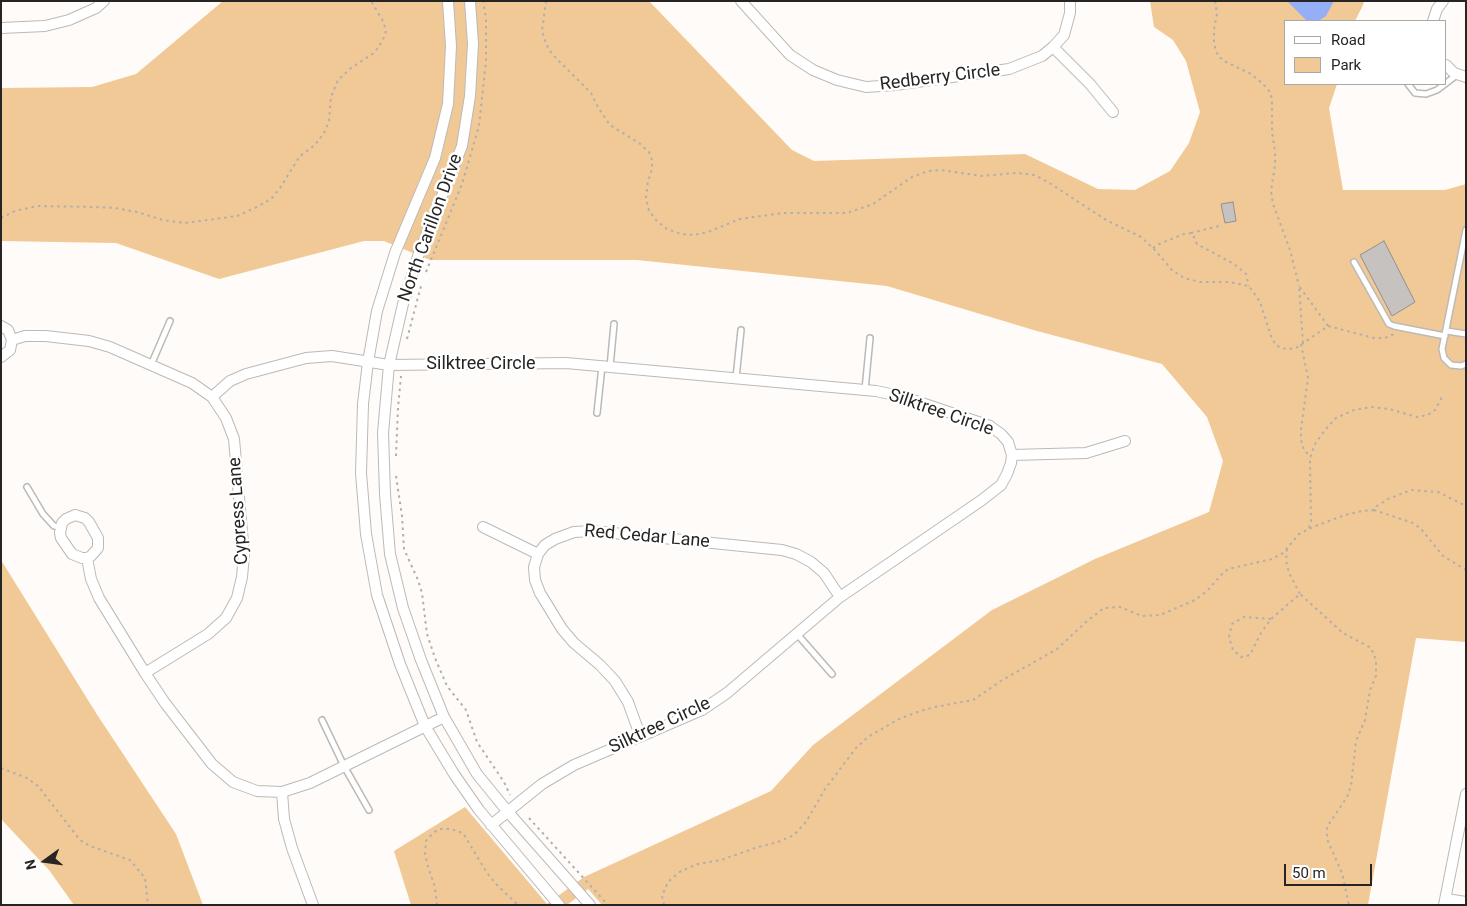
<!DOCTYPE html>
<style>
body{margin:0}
#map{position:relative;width:1467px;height:906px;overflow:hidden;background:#fefbf8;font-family:Roboto,sans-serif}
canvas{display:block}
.frame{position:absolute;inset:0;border:2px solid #262524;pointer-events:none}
.legend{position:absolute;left:1284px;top:20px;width:162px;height:65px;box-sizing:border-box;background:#fff;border:1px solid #a8a8a7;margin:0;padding:6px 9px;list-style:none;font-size:15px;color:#262524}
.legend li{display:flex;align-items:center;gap:10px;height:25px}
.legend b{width:25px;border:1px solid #a8a8a7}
.north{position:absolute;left:20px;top:836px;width:50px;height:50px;-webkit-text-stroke:4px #fff;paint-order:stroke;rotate:256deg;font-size:14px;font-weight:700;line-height:20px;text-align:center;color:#262524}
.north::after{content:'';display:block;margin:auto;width:18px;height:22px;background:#262524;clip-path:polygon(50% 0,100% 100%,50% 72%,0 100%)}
.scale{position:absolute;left:1284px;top:864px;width:88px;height:22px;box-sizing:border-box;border:2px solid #262524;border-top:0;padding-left:6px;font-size:15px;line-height:18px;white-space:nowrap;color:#262524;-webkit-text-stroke:4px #fff;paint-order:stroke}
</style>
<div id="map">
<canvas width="1467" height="906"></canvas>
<div class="frame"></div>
<ul class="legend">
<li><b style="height:6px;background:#fff"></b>Road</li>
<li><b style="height:14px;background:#f1c996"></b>Park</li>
</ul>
<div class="north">N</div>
<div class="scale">50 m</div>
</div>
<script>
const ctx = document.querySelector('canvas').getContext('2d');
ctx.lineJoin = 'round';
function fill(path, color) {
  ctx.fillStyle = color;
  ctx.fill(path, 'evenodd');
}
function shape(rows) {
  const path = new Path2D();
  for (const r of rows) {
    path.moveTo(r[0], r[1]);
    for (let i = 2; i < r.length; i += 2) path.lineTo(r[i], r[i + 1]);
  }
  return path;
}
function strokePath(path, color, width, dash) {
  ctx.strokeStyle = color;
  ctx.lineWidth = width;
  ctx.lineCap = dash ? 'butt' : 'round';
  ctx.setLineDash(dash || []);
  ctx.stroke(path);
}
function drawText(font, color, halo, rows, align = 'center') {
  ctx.font = font + ' Roboto,sans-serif';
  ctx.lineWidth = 5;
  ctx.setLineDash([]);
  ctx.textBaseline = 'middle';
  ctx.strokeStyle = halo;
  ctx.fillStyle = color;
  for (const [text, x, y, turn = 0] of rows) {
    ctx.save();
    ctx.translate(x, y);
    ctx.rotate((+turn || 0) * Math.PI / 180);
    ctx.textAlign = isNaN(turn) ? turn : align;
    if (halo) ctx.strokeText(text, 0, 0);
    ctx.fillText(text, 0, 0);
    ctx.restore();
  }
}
const green = shape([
 [223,1,649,1,792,150,814,161,1025,154,1098,189,1135,190,1170,171,1189,143,1200,112,1186,61,1173,40,1154,27,1150,1,1362,1,1364,3,1355,21,1286,21,1286,84,1337,84,1329,108,1343,190,1445,190,1466,184,1466,642,1416,638,1368,905,602,905,588,889,567,905,411,905,394,851,465,807,547,904,584,877,771,791,813,745,992,610,1095,559,1209,512,1223,461,1207,417,1162,364,1037,331,887,286,637,260,430,260,384,241,364,241,219,279,116,243,1,241,1,88,92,87,136,74],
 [1,560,96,713,176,834,203,905,74,905,49,870,1,819]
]);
const water = shape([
 [1287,1,1334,1,1326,16,1320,20,1313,21,1306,20]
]);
const building = shape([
 [1233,202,1236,221,1225,223,1221,204,1233,202],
 [1384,241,1415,302,1392,316,1360,255,1384,241]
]);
const path = shape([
 [546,1,542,31,546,44,552,54,591,93,599,109,610,125,639,143,649,152,652,160,652,169,648,181,646,198,649,211,656,220,667,229,681,234,694,235,708,232,740,219,783,213,847,213,873,204,912,177,928,171,941,170,981,176,1016,173,1035,175,1051,184,1106,220,1141,237,1154,249,1172,270,1184,278,1200,282,1229,282,1249,286,1260,302,1272,339,1277,346,1286,349,1296,348,1328,326,1374,338,1385,338,1394,334],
 [1215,1,1217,14,1214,29,1214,44,1218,56,1226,62,1251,74,1263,84,1270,92,1272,99,1272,132,1275,151,1275,165,1271,191,1273,204,1290,250,1299,286],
 [1,218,15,211,37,206,94,207,115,208,137,212,163,220,185,223,237,216,257,207,271,199,280,188,300,156,315,145,324,133,329,121,331,97,338,80,351,68,374,53,383,40,386,31,383,21,371,1],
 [1191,233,1219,226],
 [1153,248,1159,244,1184,234,1192,233,1197,244,1234,264,1246,274,1249,286],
 [426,272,462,184,479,126,486,61,486,18,483,1],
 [407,339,421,286],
 [1303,343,1299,286,1328,326],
 [1301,344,1308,378,1301,429,1301,440,1304,450,1311,457],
 [396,456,398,408,401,376],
 [396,476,402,516,404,549,418,580,422,593,427,634,435,658,447,686,466,710,477,742,504,782,510,795],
 [1374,510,1413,523,1421,529,1443,556,1466,570],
 [1309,528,1311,521,1310,458,1315,444,1325,430,1336,418,1354,410,1371,407,1389,409,1417,417,1428,415,1435,410,1443,395],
 [1287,549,1286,561,1289,573,1300,594],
 [1271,619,1244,617,1232,624,1229,637,1233,650,1241,657,1250,655,1261,633,1271,619,1300,594,1343,633,1371,648,1376,660,1376,676,1370,690,1365,720,1356,741,1351,786,1347,797,1327,827,1327,839,1342,873,1349,905],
 [1,768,27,778,38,786,80,840,90,846,130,860,145,878,148,905],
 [529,818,608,905],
 [437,905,435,887,428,867,425,853,426,841,433,833,439,829,451,829,463,833,487,873,498,886,518,905],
 [664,905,662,896,668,882,681,871,698,864,721,860,758,847,778,842,794,835,806,822,825,789,856,748,868,737,899,719,920,711,935,707,973,700,1001,681,1057,649,1086,622,1104,608,1120,607,1142,616,1160,615,1195,600,1207,591,1222,574,1228,569,1272,559,1283,553,1299,534,1313,527,1345,515,1362,511,1374,510,1377,506,1388,499,1411,490,1438,492,1466,506]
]);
const service = shape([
 [1408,84,1415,93,1426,94,1437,90,1458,74],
 [1466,230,1442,349,1444,358,1451,365,1461,366,1466,364],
 [1354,262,1389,324,1394,326,1445,336],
 [1447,331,1466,334],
 [151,365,170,321],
 [610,367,614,324],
 [736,378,741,330],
 [865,390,870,338],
 [597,413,602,366],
 [27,487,43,514,54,526,61,527],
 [797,634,832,674],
 [322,720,344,766,369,810]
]);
const minor = shape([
 [448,1,451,46,448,104,435,158,395,253,377,311,368,362,363,404,361,473,366,534,377,595,400,664,425,726,454,774,479,810,559,905],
 [470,1,473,44,470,96,462,146,419,253,403,304,389,365,383,433,385,494,390,554,403,608,421,660,444,717,477,774,508,812,590,905],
 [741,1,790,55,813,70,837,80,866,87,895,85,1009,69,1042,56,1053,47,1064,35,1070,13,1070,1],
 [1433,21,1437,9,1443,1],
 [1,28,45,26,69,20,96,8,104,1],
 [1053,47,1090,84,1113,112],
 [1446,65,1454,73,1466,77],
 [1,326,8,330,12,340,10,350,1,357],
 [12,340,25,336,46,336,89,341,110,347,192,383,212,397,226,418,234,439,244,555,242,577,237,598,226,618,208,634,145,673],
 [212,397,230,381,246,374,306,358,332,356,389,365,566,363,876,391,904,397,990,426,1001,434,1008,442,1012,455,1011,463,1007,474,1001,485,982,500,840,597,727,693,702,710,574,765,542,784,491,825],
 [1012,455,1086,453,1125,441],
 [75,515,85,518,89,522,98,538,98,548,91,556,87,558,82,558,72,554,61,538,60,533,62,523,66,519,75,515],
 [483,527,538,554],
 [87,558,91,579,99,598,145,673,165,703,212,764,233,782,257,791,282,792,310,783,444,717],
 [640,735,628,702,615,681,600,665,574,643,562,629,540,593,535,580,534,567,538,554,545,545,555,539,574,532,593,531,782,550,796,554,811,562,824,573,840,597],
 [282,792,284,819,292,848,313,905],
 [1446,899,1466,902],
 [1444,905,1466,794]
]);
const streetNames = [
 ["Redberry Circle",940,78,-7],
 ["North Carillon Drive",431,228,-70],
 ["Silktree Circle",481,364],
 ["Silktree Circle",941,413,19],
 ["Cypress Lane",239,511,-94],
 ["Red Cedar Lane",647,537,5],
 ["Silktree Circle",660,726,-25]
];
fill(green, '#f1c996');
fill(water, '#94aff6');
fill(building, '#c5c2c0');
strokePath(building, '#92908d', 1);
strokePath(service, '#bcbab7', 8);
strokePath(minor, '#bcbab7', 12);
strokePath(path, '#b1aeac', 2, [2.5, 4]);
strokePath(service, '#fff', 5);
strokePath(minor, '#fff', 10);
drawText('18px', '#262524', '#fff', streetNames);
</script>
